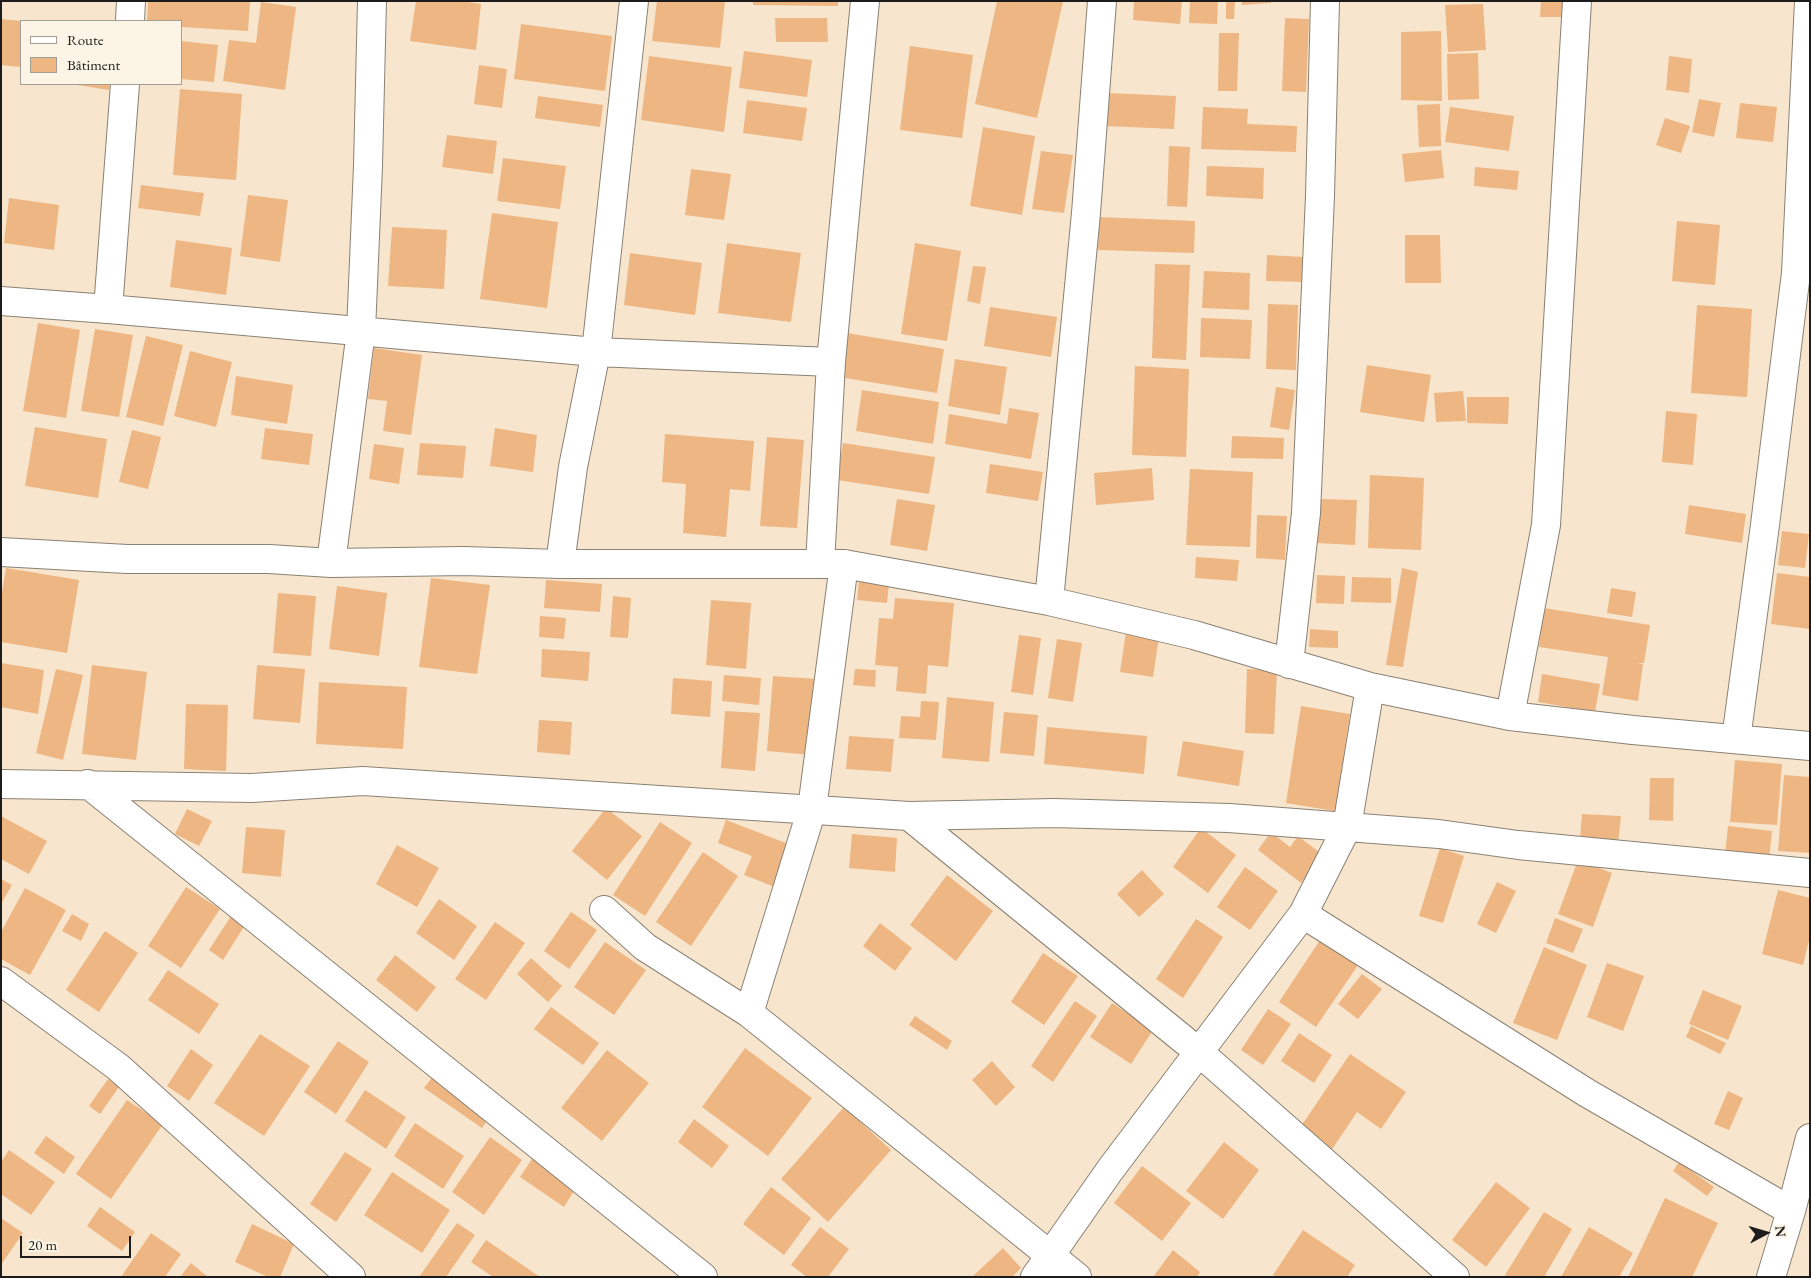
<!DOCTYPE html>
<meta charset="utf-8">
<style>
body{margin:0}
#map{position:relative;width:1811px;height:1278px;overflow:hidden;background:#f7e6cd;font-family:"EB Garamond",serif}
canvas{display:block}
.frame{position:absolute;inset:0;border:2px solid #1c1c1c;pointer-events:none}
.legend{position:absolute;left:20px;top:20px;width:162px;height:65px;box-sizing:border-box;background:#fcf5e5;border:1px solid #a29e95;margin:0;padding:6px 9px;list-style:none;font-size:15px;color:#1c1c1c}
.legend li{display:flex;align-items:center;gap:10px;height:25px}
.legend b{width:25px;border:1px solid #a29e95}
.north{position:absolute;left:1741px;top:1208px;width:50px;height:50px;-webkit-text-stroke:4px #fcf5e5;paint-order:stroke;rotate:84deg;font-size:14px;font-weight:700;line-height:20px;text-align:center;color:#1c1c1c}
.north::after{content:'';display:block;margin:auto;width:18px;height:22px;background:#1c1c1c;clip-path:polygon(50% 0,100% 100%,50% 72%,0 100%)}
.scale{position:absolute;left:20px;top:1236px;width:111px;height:22px;box-sizing:border-box;border:2px solid #1c1c1c;border-top:0;padding-left:6px;font-size:15px;line-height:18px;white-space:nowrap;color:#1c1c1c;-webkit-text-stroke:4px #fcf5e5;paint-order:stroke}
</style>
<div id="map">
<canvas width="1811" height="1278"></canvas>
<div class="frame"></div>
<ul class="legend">
<li><b style="height:6px;background:#fff"></b>Route</li>
<li><b style="height:14px;background:#eeb683"></b>Bâtiment</li>
</ul>
<div class="north">N</div>
<div class="scale">20 m</div>
</div>
<script>
const ctx = document.querySelector('canvas').getContext('2d');
ctx.lineJoin = 'round';
function fill(path, color) {
  ctx.fillStyle = color;
  ctx.fill(path, 'evenodd');
}
function shape(rows) {
  const path = new Path2D();
  for (const r of rows) {
    path.moveTo(r[0], r[1]);
    for (let i = 2; i < r.length; i += 2) path.lineTo(r[i], r[i + 1]);
  }
  return path;
}
function strokePath(path, color, width, dash) {
  ctx.strokeStyle = color;
  ctx.lineWidth = width;
  ctx.lineCap = dash ? 'butt' : 'round';
  ctx.setLineDash(dash || []);
  ctx.stroke(path);
}
const building = shape([
 [148,1,250,1,248,31,181,27,181,21,147,21],
 [416,1,461,1,481,4,476,50,410,41],
 [657,1,725,1,720,48,652,41],
 [753,1,838,1,838,6,753,5],
 [997,1,1063,1,1037,118,975,104],
 [1134,1,1182,1,1180,24,1133,20],
 [1190,1,1218,1,1217,24,1189,23],
 [1226,1,1235,1,1234,19,1226,19],
 [1242,1,1271,1,1271,3,1242,5],
 [1541,1,1565,1,1564,17,1540,17],
 [261,2,296,7,285,90,223,81,229,40,256,43],
 [1483,4,1486,50,1448,52,1445,5],
 [775,18,827,18,828,42,776,42],
 [1285,18,1309,19,1306,92,1282,91],
 [1,19,21,21,21,67,1,65],
 [521,24,612,36,605,91,514,79],
 [1441,31,1442,101,1401,100,1401,32],
 [1219,33,1239,33,1237,91,1218,91],
 [181,41,218,45,214,82,181,79],
 [910,46,973,55,962,138,900,130],
 [744,51,812,60,807,97,739,88],
 [1478,53,1479,99,1448,100,1447,54],
 [649,56,732,67,724,132,641,120],
 [1669,56,1692,59,1689,93,1666,90],
 [479,65,507,69,502,108,474,104],
 [71,84,110,84,109,90],
 [180,89,242,94,236,180,173,175],
 [1107,93,1176,96,1174,129,1105,126],
 [538,96,603,105,600,127,535,118],
 [1699,99,1721,103,1714,137,1692,132],
 [747,100,807,108,802,141,743,133],
 [1740,103,1777,107,1773,142,1736,138],
 [1440,104,1441,146,1419,147,1417,105],
 [1203,107,1248,109,1247,124,1297,126,1296,152,1201,149],
 [1450,107,1514,116,1509,151,1445,142],
 [1665,118,1690,126,1681,153,1656,145],
 [983,127,1035,136,1022,215,970,206],
 [447,135,497,141,493,174,442,167],
 [1169,146,1190,147,1187,207,1167,206],
 [1441,150,1444,178,1405,182,1402,154],
 [1041,151,1073,155,1064,213,1032,209],
 [503,158,566,166,560,209,497,201],
 [1207,166,1264,168,1263,199,1206,196],
 [1475,167,1519,171,1517,190,1474,186],
 [691,169,731,174,724,220,685,215],
 [141,185,204,193,200,216,138,208],
 [248,195,288,200,280,262,240,256],
 [9,198,59,205,54,250,4,243],
 [492,213,558,222,547,308,480,299],
 [1099,217,1195,221,1194,253,1098,250],
 [1677,221,1720,225,1715,285,1672,281],
 [392,227,447,230,444,289,388,286],
 [1405,235,1440,235,1441,283,1405,283],
 [176,240,232,248,226,295,170,287],
 [727,243,801,253,791,322,718,313],
 [915,243,961,251,947,341,901,334],
 [630,253,702,263,695,315,624,305],
 [1267,255,1305,257,1304,282,1266,281],
 [1155,264,1190,265,1186,360,1152,358],
 [973,266,986,267,980,304,967,301],
 [1204,271,1250,273,1249,310,1202,308],
 [1268,304,1298,305,1296,370,1266,369],
 [1697,305,1752,309,1747,397,1691,393],
 [990,307,1057,317,1051,357,984,346],
 [1201,318,1252,320,1250,359,1200,357],
 [38,323,80,330,66,418,23,411],
 [95,329,133,335,119,417,81,411],
 [847,333,944,349,937,393,839,377],
 [146,336,183,345,163,426,126,417],
 [374,348,422,355,411,435,383,431,387,401,368,399],
 [190,351,232,362,216,427,174,416],
 [955,359,1007,367,1000,415,948,406],
 [1367,365,1431,375,1424,422,1360,412],
 [1135,366,1189,369,1186,457,1132,455],
 [236,376,293,385,287,424,231,415],
 [1276,387,1295,390,1289,430,1270,427],
 [862,390,939,402,933,444,856,431],
 [1463,391,1466,421,1436,422,1434,393],
 [1467,397,1509,397,1508,424,1467,423],
 [1009,408,1039,413,1031,459,945,444,949,414,1007,424],
 [1666,411,1697,414,1693,465,1662,462],
 [35,427,107,439,98,498,25,486],
 [265,428,313,434,309,465,261,459],
 [495,428,537,435,533,472,490,466],
 [132,430,161,437,148,489,119,482],
 [665,434,754,441,750,491,730,489,726,537,683,533,686,484,662,482],
 [1232,436,1284,438,1283,459,1231,458],
 [767,437,804,440,797,528,760,526],
 [420,443,466,446,463,478,417,475],
 [843,443,935,457,929,494,837,480],
 [374,444,404,448,399,484,369,479],
 [990,464,1043,472,1038,501,986,493],
 [1152,468,1154,500,1096,505,1094,473],
 [1190,469,1253,472,1250,547,1186,545],
 [1370,475,1424,478,1421,550,1368,548],
 [897,499,935,505,927,551,890,545],
 [1318,499,1357,500,1355,545,1316,543],
 [1689,505,1746,514,1742,543,1685,534],
 [1257,515,1287,516,1285,560,1256,558],
 [1782,531,1809,534,1805,568,1778,565],
 [1196,557,1239,560,1237,581,1195,578],
 [6,568,79,580,67,653,1,642,1,599],
 [1402,568,1418,572,1403,667,1386,665],
 [1777,573,1810,577,1810,629,1771,624],
 [1317,575,1345,576,1344,604,1316,603],
 [1352,577,1391,578,1391,603,1351,602],
 [431,578,490,585,477,674,419,667],
 [546,580,602,584,600,612,544,608],
 [859,580,889,583,887,603,857,600],
 [337,586,387,593,379,656,329,649],
 [1611,588,1636,592,1632,617,1607,613],
 [278,593,316,596,311,656,273,653],
 [613,596,631,598,628,638,610,637],
 [895,598,954,603,948,667,928,665,926,694,896,691,898,667,875,665,879,618,893,619],
 [711,600,751,603,746,669,706,665],
 [1544,608,1650,625,1644,663,1637,663,1643,664,1638,701,1602,695,1608,657,1539,647],
 [540,616,566,618,564,639,539,637],
 [1310,629,1338,631,1338,648,1309,647],
 [1126,632,1159,637,1153,677,1120,672],
 [1019,635,1041,638,1033,695,1011,692],
 [1057,639,1082,643,1073,702,1048,698],
 [542,649,590,652,588,681,541,677],
 [1,663,44,670,38,714,1,707],
 [92,665,147,672,136,760,82,754],
 [257,665,305,669,300,723,253,719],
 [56,669,83,675,63,760,36,753],
 [855,669,876,670,875,687,853,685],
 [1247,669,1277,670,1274,734,1245,733],
 [1542,674,1600,684,1595,712,1538,702],
 [724,675,761,678,759,705,722,701],
 [773,676,817,679,811,755,767,751],
 [673,678,712,681,710,717,671,714],
 [319,682,407,687,403,749,316,744],
 [947,697,994,702,989,762,942,758],
 [921,701,939,702,936,740,899,738,901,716,920,717],
 [186,704,228,705,226,771,184,769],
 [1301,706,1350,714,1335,811,1286,803],
 [725,711,760,713,755,771,721,768],
 [1004,712,1038,715,1034,756,1000,753],
 [539,720,572,722,570,755,537,752],
 [1047,727,1147,736,1144,774,1044,764],
 [849,736,894,739,891,772,846,769],
 [1183,741,1244,751,1239,786,1177,776],
 [1735,760,1782,764,1777,825,1730,822],
 [1784,775,1810,777,1810,853,1778,851],
 [1650,778,1674,778,1673,821,1649,820],
 [606,808,642,836,607,880,572,851],
 [187,809,212,821,199,846,175,834],
 [1582,814,1621,816,1618,843,1580,840],
 [1,816,47,841,29,874,1,859],
 [726,820,791,845,775,887,744,875,752,856,718,843],
 [660,822,692,843,645,916,613,895],
 [1728,826,1772,831,1769,860,1725,856],
 [246,827,285,830,281,877,242,873],
 [1201,828,1236,855,1208,893,1173,867],
 [1271,832,1290,847,1298,836,1323,855,1301,883,1258,850],
 [852,834,897,838,895,872,849,868],
 [397,845,439,868,417,907,376,884],
 [1440,848,1464,856,1443,923,1419,916],
 [703,852,738,876,691,946,656,922],
 [1578,860,1612,873,1593,927,1558,914],
 [1245,867,1278,891,1250,930,1217,907],
 [1142,870,1164,894,1139,917,1117,894],
 [947,875,993,911,956,961,910,925],
 [1,879,12,885,1,904],
 [1497,882,1516,891,1496,933,1477,924],
 [186,887,220,909,181,968,148,946],
 [25,888,66,910,30,975,1,959,1,932],
 [1778,890,1810,898,1810,936,1803,965,1762,954],
 [439,899,477,926,454,960,416,933],
 [571,912,597,930,569,969,544,951],
 [72,914,89,924,81,941,62,931],
 [231,916,245,925,223,960,209,950],
 [1555,918,1583,929,1573,953,1546,943],
 [1196,919,1223,937,1183,998,1156,979],
 [495,922,525,943,486,1000,455,979],
 [880,923,912,948,895,971,863,946],
 [105,931,138,953,99,1012,66,990],
 [1320,940,1358,965,1316,1027,1279,1002],
 [605,942,646,970,614,1015,574,987],
 [1544,947,1587,965,1557,1040,1513,1023],
 [1043,953,1078,976,1044,1025,1011,1002],
 [395,955,436,987,417,1012,376,980],
 [531,958,562,986,548,1002,517,974],
 [1607,963,1644,976,1623,1031,1587,1017],
 [168,970,219,1004,199,1034,148,1000],
 [1362,974,1382,989,1358,1019,1338,1004],
 [1703,990,1742,1006,1728,1040,1689,1024],
 [1075,1001,1097,1016,1053,1082,1031,1066],
 [1112,1003,1153,1030,1131,1064,1090,1037],
 [551,1007,599,1043,583,1065,534,1029],
 [1268,1009,1291,1024,1263,1065,1241,1050],
 [915,1016,952,1041,947,1050,909,1025],
 [1691,1026,1726,1043,1720,1054,1686,1037],
 [1299,1033,1332,1055,1314,1083,1281,1061],
 [260,1034,310,1066,264,1136,214,1103],
 [338,1041,369,1062,336,1114,304,1092],
 [745,1048,812,1098,768,1156,702,1107],
 [191,1049,213,1065,189,1101,167,1086],
 [607,1050,649,1083,602,1141,561,1108],
 [1350,1054,1406,1092,1381,1129,1357,1112,1329,1154,1297,1132],
 [992,1061,1015,1087,996,1106,972,1080],
 [433,1076,491,1115,482,1128,424,1088],
 [108,1079,119,1087,100,1114,89,1106],
 [365,1090,406,1117,386,1149,345,1121],
 [1728,1091,1743,1098,1729,1130,1714,1124],
 [127,1100,163,1124,111,1199,76,1174],
 [844,1107,891,1150,828,1222,781,1179],
 [694,1119,729,1146,712,1168,678,1142],
 [415,1123,464,1156,443,1189,394,1156],
 [46,1136,75,1157,64,1174,34,1153],
 [490,1137,522,1160,484,1215,452,1192],
 [1224,1142,1259,1170,1223,1219,1186,1191],
 [9,1150,55,1182,31,1215,1,1194,1,1162],
 [345,1152,372,1169,336,1222,310,1204],
 [536,1153,579,1183,564,1207,520,1177],
 [1679,1162,1714,1187,1707,1196,1673,1171],
 [1142,1166,1191,1203,1162,1241,1114,1203],
 [392,1172,450,1210,422,1253,364,1215],
 [1496,1182,1530,1208,1486,1267,1452,1240],
 [771,1187,811,1218,784,1255,743,1224],
 [1665,1198,1718,1223,1692,1277,1628,1277],
 [100,1207,135,1232,122,1251,87,1226],
 [1544,1212,1572,1229,1544,1277,1507,1277,1505,1275],
 [1,1218,23,1233,1,1265],
 [457,1223,475,1235,446,1277,419,1277],
 [252,1224,294,1244,280,1277,268,1277,235,1262],
 [820,1227,849,1249,828,1277,807,1277,791,1265],
 [1589,1227,1633,1253,1619,1277,1561,1277],
 [1303,1230,1355,1265,1347,1277,1276,1277,1273,1275],
 [151,1233,181,1254,165,1277,121,1277],
 [486,1240,540,1277,493,1277,471,1262],
 [1003,1248,1021,1268,1012,1277,972,1277],
 [1173,1250,1200,1272,1197,1277,1153,1277],
 [191,1263,208,1277,180,1277]
]);
const minor = shape([
 [130,21,131,1],
 [1,301,108,309,596,352,831,362],
 [108,309,125,84],
 [1,552,127,559,269,559,331,563,464,561,560,564,844,564,1049,601,1194,635,1370,687,1510,716,1633,730,1810,746],
 [331,563,361,331,368,166,372,1],
 [560,564,573,467,596,352,634,1],
 [820,564,831,362,865,1],
 [1049,601,1086,213,1102,1],
 [1289,664,1306,513,1320,196,1325,1],
 [1510,716,1546,525,1577,1],
 [1736,739,1765,525,1796,273,1809,1],
 [1,784,252,788,363,781,909,816,1054,813,1229,818,1439,834,1518,845,1810,873],
 [88,784,703,1277],
 [909,816,1200,1053,1455,1277],
 [604,910,645,947,749,1013,1077,1277],
 [1303,914,1587,1093,1791,1211],
 [1,981,118,1067,351,1277],
 [749,1013,812,809,844,564],
 [1035,1277,1110,1170,1303,914,1347,827,1370,687],
 [1771,1277,1791,1211,1810,1138]
]);
fill(building, '#eeb683');
strokePath(minor, '#8a8174', 30);
strokePath(minor, '#fff', 28);
</script>
